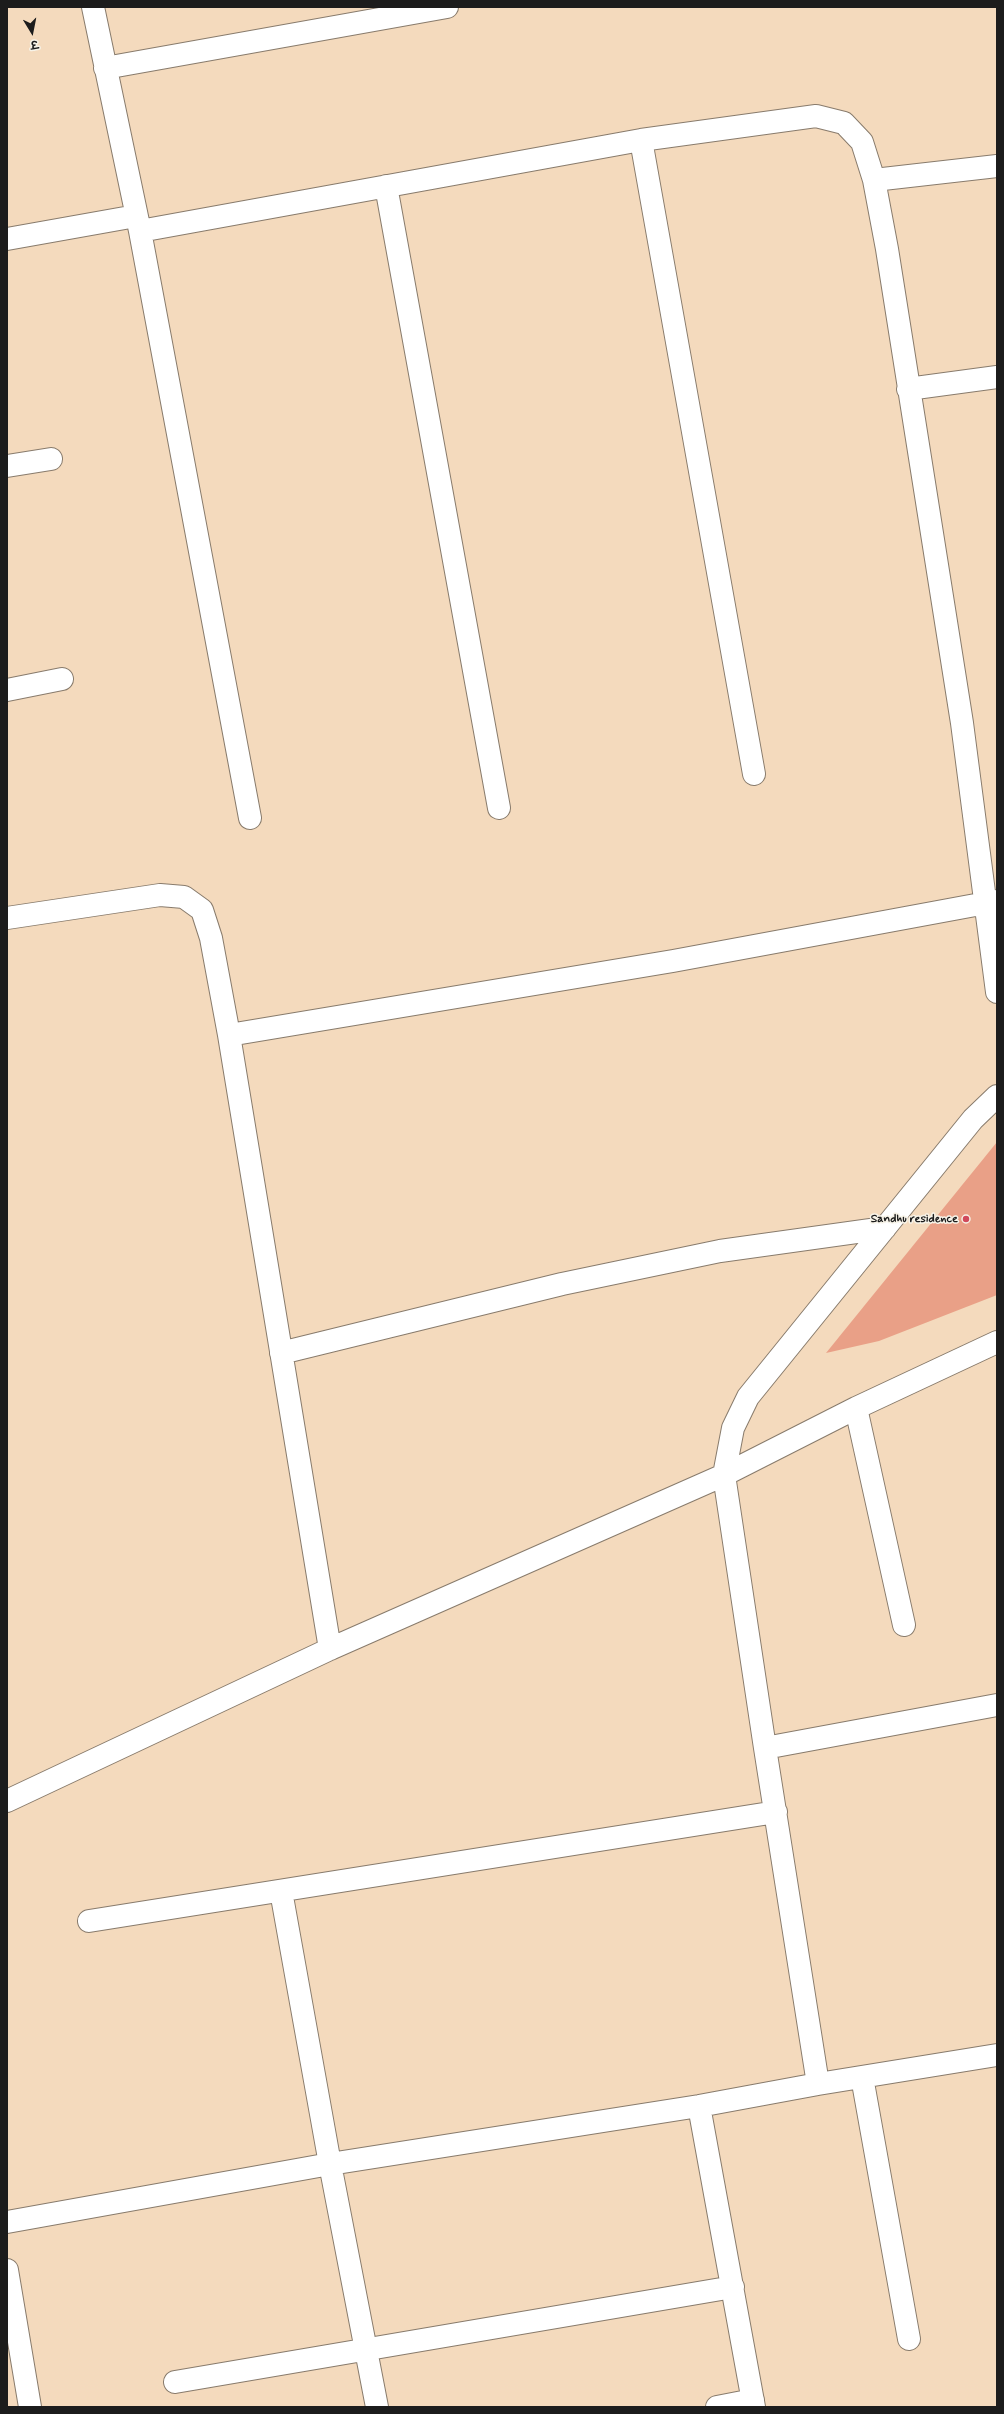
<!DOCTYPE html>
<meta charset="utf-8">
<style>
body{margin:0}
#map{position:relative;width:1004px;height:2414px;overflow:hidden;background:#f4dabd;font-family:Mynerve,"Playpen Sans Deva",sans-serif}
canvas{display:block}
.frame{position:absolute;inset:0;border:8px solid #1c1c1c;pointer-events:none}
.north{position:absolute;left:12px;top:12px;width:40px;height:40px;-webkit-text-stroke:3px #f7f3e8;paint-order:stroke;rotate:170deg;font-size:11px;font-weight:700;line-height:16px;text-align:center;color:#1c1c1c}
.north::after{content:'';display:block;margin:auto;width:14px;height:18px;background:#1c1c1c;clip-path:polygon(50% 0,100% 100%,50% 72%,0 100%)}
</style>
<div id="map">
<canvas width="1004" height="2414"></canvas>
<div class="frame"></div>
<div class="north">उ</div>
</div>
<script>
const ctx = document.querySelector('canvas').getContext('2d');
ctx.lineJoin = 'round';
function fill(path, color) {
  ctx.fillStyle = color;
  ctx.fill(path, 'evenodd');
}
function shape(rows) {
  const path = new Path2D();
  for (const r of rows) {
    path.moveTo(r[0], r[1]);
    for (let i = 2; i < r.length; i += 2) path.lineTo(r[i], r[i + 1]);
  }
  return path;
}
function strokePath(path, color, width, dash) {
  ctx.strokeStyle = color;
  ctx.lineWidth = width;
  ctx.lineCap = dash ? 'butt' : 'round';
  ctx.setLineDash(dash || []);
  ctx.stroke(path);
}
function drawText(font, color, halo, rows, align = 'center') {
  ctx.font = font + ' Mynerve,sans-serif';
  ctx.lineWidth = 3;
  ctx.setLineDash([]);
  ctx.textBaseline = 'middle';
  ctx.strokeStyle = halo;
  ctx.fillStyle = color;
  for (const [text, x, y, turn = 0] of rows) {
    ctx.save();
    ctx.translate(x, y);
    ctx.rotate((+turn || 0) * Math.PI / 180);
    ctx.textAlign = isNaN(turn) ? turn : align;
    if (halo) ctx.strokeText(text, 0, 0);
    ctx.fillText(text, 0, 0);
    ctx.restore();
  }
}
const building = shape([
 [997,1142,997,1295,879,1341,826,1353]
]);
const minor = shape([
 [93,7,140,231,250,818],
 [105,68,447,7],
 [641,140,754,774],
 [874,180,997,166],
 [386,186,499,808],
 [140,231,641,140,816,116,844,123,862,142,874,180,887,249,962,723,997,992],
 [7,239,136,216],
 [908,389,997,377],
 [7,466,51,459],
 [7,690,62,679],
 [7,918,160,895,184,897,202,910,211,938,229,1035,330,1649],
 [229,1035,673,961,997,901],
 [997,1096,973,1119,748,1397,733,1428,724,1475,765,1748,997,1705],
 [281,1353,562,1284,720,1251,885,1228],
 [856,1408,904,1625],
 [765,1748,818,2084],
 [7,1801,330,1649,724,1475,856,1408,997,1342],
 [281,1891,330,2164,377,2407],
 [89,1921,776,1812],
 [862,2077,909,2339],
 [699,2106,754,2407],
 [7,2222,330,2164,699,2106,818,2084,997,2055],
 [7,2270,30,2407],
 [175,2382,733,2287],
 [717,2407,753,2400]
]);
const markers = [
 [966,1219,4,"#d1495b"]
];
const poiNames = [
 ["Sandhu residence",958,1219]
];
fill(building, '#e9a087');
strokePath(minor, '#887b6c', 24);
strokePath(minor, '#fff', 22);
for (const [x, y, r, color] of markers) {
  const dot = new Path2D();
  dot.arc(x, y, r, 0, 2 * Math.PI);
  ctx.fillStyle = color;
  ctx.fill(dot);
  strokePath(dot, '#f7f3e8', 1.5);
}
drawText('bold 12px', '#1c1c1c', '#f7f3e8', poiNames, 'right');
</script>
